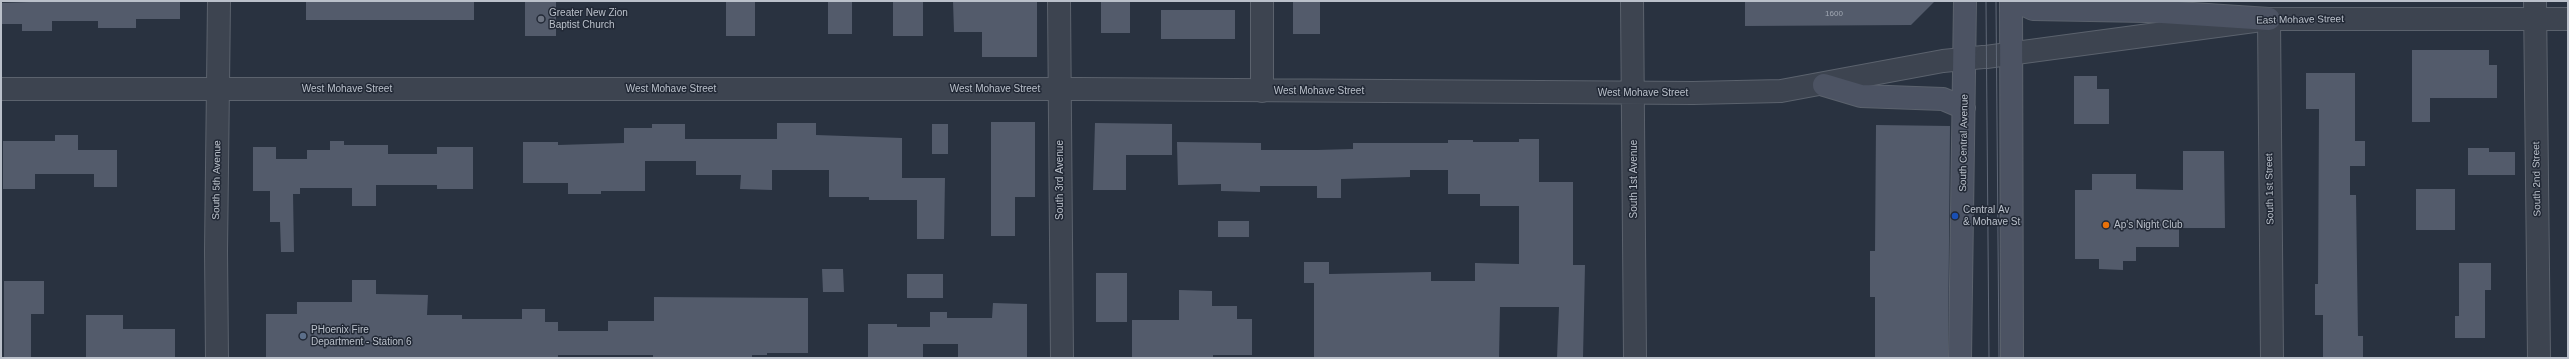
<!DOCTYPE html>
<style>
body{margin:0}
#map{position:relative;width:2569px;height:359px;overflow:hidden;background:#293240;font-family:Helvetica,sans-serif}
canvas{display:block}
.frame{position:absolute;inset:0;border:2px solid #bac0ca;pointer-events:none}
</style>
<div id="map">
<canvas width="2569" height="359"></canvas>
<div class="frame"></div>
</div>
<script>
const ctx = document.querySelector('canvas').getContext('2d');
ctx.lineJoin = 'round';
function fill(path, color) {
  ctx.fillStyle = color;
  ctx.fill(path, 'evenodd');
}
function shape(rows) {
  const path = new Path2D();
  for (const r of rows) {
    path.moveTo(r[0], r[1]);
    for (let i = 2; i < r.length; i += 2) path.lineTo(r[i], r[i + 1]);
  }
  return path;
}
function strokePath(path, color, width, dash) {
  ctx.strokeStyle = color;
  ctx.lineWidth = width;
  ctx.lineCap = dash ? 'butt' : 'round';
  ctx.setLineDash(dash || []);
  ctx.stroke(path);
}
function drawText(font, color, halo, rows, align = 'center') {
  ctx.font = font + ' Helvetica,sans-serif';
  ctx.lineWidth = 3;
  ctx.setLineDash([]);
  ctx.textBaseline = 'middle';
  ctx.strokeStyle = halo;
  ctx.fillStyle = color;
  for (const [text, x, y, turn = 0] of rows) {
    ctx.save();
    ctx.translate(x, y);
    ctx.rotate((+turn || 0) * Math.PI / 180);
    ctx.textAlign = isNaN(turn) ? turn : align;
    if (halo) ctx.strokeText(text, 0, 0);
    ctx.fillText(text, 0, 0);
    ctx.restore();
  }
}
const building = shape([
 [59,1,180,1,180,19,136,19,136,28,98,28,98,21,52,21,52,31,22,31,22,24,1,24,1,3],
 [306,1,474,1,474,20,306,20],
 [525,1,556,1,556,36,525,36],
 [726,1,755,1,755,36,726,36],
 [828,1,852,1,852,34,828,34],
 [893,1,923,1,923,36,893,36],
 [953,1,1037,1,1037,57,982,57,982,32,954,32],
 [1101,1,1130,1,1130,33,1101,33],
 [1293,1,1320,1,1320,34,1293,34],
 [1745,1,1935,1,1911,25,1745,26],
 [1161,10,1235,10,1235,39,1161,39],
 [2412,50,2489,50,2489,65,2497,65,2497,98,2430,98,2430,122,2412,122],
 [2306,73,2355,73,2355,141,2365,141,2365,166,2350,166,2350,195,2356,195,2358,336,2363,336,2363,358,2323,358,2323,315,2315,315,2315,284,2318,284,2319,109,2306,109],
 [2074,76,2097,76,2097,89,2109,89,2109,124,2074,124],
 [991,122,1035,122,1035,197,1015,197,1015,236,991,236],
 [777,123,816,123,816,135,902,138,902,178,945,178,944,239,917,239,917,200,869,200,869,197,829,197,829,170,772,170,772,190,740,189,741,175,696,175,696,161,645,161,645,191,601,191,601,194,568,194,568,183,523,183,523,142,558,142,558,145,624,143,624,128,652,128,652,124,685,124,685,139,777,139],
 [1095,123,1172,124,1172,155,1126,155,1126,190,1093,190],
 [932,124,948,124,948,154,932,154],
 [1876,125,1950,126,1948,358,1875,358,1875,297,1870,297,1870,251,1875,251],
 [55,135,78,135,78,150,117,150,117,187,94,187,94,174,35,174,35,189,3,189,3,141,55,141],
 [1519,139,1539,139,1539,182,1573,182,1573,265,1585,265,1583,358,1557,358,1559,307,1500,307,1499,358,1314,358,1314,283,1304,283,1304,262,1329,262,1329,274,1431,272,1431,281,1475,281,1475,263,1519,264,1519,206,1480,206,1480,194,1448,194,1448,170,1410,170,1410,177,1341,179,1341,198,1317,198,1317,186,1260,186,1260,192,1221,191,1221,184,1178,185,1177,142,1261,143,1261,150,1317,150,1353,149,1353,143,1448,143,1448,140,1473,140,1473,142,1519,142],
 [330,141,344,141,344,145,388,145,388,154,437,154,437,147,473,147,473,189,437,189,437,185,376,185,376,206,352,206,352,188,300,188,300,194,293,194,294,252,281,252,280,222,270,222,270,191,253,191,253,147,276,147,276,159,307,159,307,150,330,150],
 [2468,148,2489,148,2489,152,2515,152,2515,175,2468,175],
 [2183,151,2224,151,2225,228,2179,228,2179,247,2136,247,2136,261,2123,261,2123,270,2099,269,2099,259,2075,259,2075,190,2092,190,2092,174,2136,174,2136,189,2183,190],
 [2416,189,2455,189,2455,230,2416,230],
 [1218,221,1249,221,1249,237,1218,237],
 [2459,263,2491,263,2491,290,2485,290,2485,338,2455,338,2455,316,2459,316],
 [822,269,843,269,844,292,823,292],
 [1096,273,1127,273,1127,322,1096,322],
 [907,274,943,274,943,298,907,298],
 [352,280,376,280,376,294,428,295,427,315,462,315,462,319,522,319,522,309,545,309,545,322,558,322,558,331,608,331,608,321,654,321,654,297,808,298,808,353,767,353,767,355,752,355,752,358,653,358,653,355,558,355,558,358,266,358,266,314,297,314,297,302,352,302],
 [4,281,44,281,44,314,31,314,31,358,4,358],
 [1179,290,1212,291,1212,306,1237,306,1237,319,1252,319,1252,355,1213,355,1213,358,1132,358,1132,320,1179,320],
 [993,303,1027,304,1027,358,958,358,958,344,923,344,923,358,868,358,868,324,897,324,897,327,930,327,930,312,947,312,947,318,992,318],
 [86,315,123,315,123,329,175,329,175,358,86,358]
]);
const minor = shape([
 [1059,1,1062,358],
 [1262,1,1262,91],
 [1632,1,1635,358],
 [2535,1,2539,358],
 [2269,19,2272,358],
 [1,89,1081,89,1693,93,1781,91,1943,61,1983,57],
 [217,358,216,251,219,1]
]);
const tertiary = shape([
 [1986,57,2269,19,2568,19]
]);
const secondary = shape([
 [2011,1,2012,358],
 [2016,1,2033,9,2147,11,2269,19],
 [1824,85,1861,96,1943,99,1964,108],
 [1960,358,1965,1]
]);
const tram = shape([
 [1986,1,1989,358],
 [1996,1,1999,358]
]);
const markers = [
 [541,19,4,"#6b7280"],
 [1955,216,4,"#1a4fb4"],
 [2106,225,4,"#e8710a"],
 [303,336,4,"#5c6f8a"]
];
const numberNames = [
 ["1600",1834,14]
];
const poiNames = [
 ["Greater New Zion",549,13],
 ["Baptist Church",549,25],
 ["Central Av",1963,210],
 ["& Mohave St",1963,222],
 ["Ap's Night Club",2114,225],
 ["PHoenix Fire",311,330],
 ["Department - Station 6",311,342]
];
const streetNames = [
 ["East Mohave Street",2300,20,-1],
 ["West Mohave Street",347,89],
 ["West Mohave Street",671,89],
 ["West Mohave Street",995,89],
 ["West Mohave Street",1319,91],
 ["West Mohave Street",1643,93],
 ["South Central Avenue",1964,143,-89],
 ["South 1st Avenue",1634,179,-90],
 ["South 2nd Street",2537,179,-91],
 ["South 5th Avenue",217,180,-89],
 ["South 3rd Avenue",1060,180,-90],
 ["South 1st Street",2270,189,-91]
];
fill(building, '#535b6b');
strokePath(minor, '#5b626d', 24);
strokePath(tertiary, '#5b626d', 24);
strokePath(secondary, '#5b626d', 24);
strokePath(minor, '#3d4450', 22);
strokePath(tertiary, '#3d4450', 22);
strokePath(secondary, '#4c5363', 22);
strokePath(tram, '#606877', 1);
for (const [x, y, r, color] of markers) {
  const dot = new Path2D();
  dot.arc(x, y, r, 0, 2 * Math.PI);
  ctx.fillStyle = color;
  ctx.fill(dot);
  strokePath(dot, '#222936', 1.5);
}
drawText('8px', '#a0a7b2', null, numberNames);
drawText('10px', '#bac0ca', '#222936', poiNames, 'left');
drawText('10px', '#bac0ca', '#222936', streetNames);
</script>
